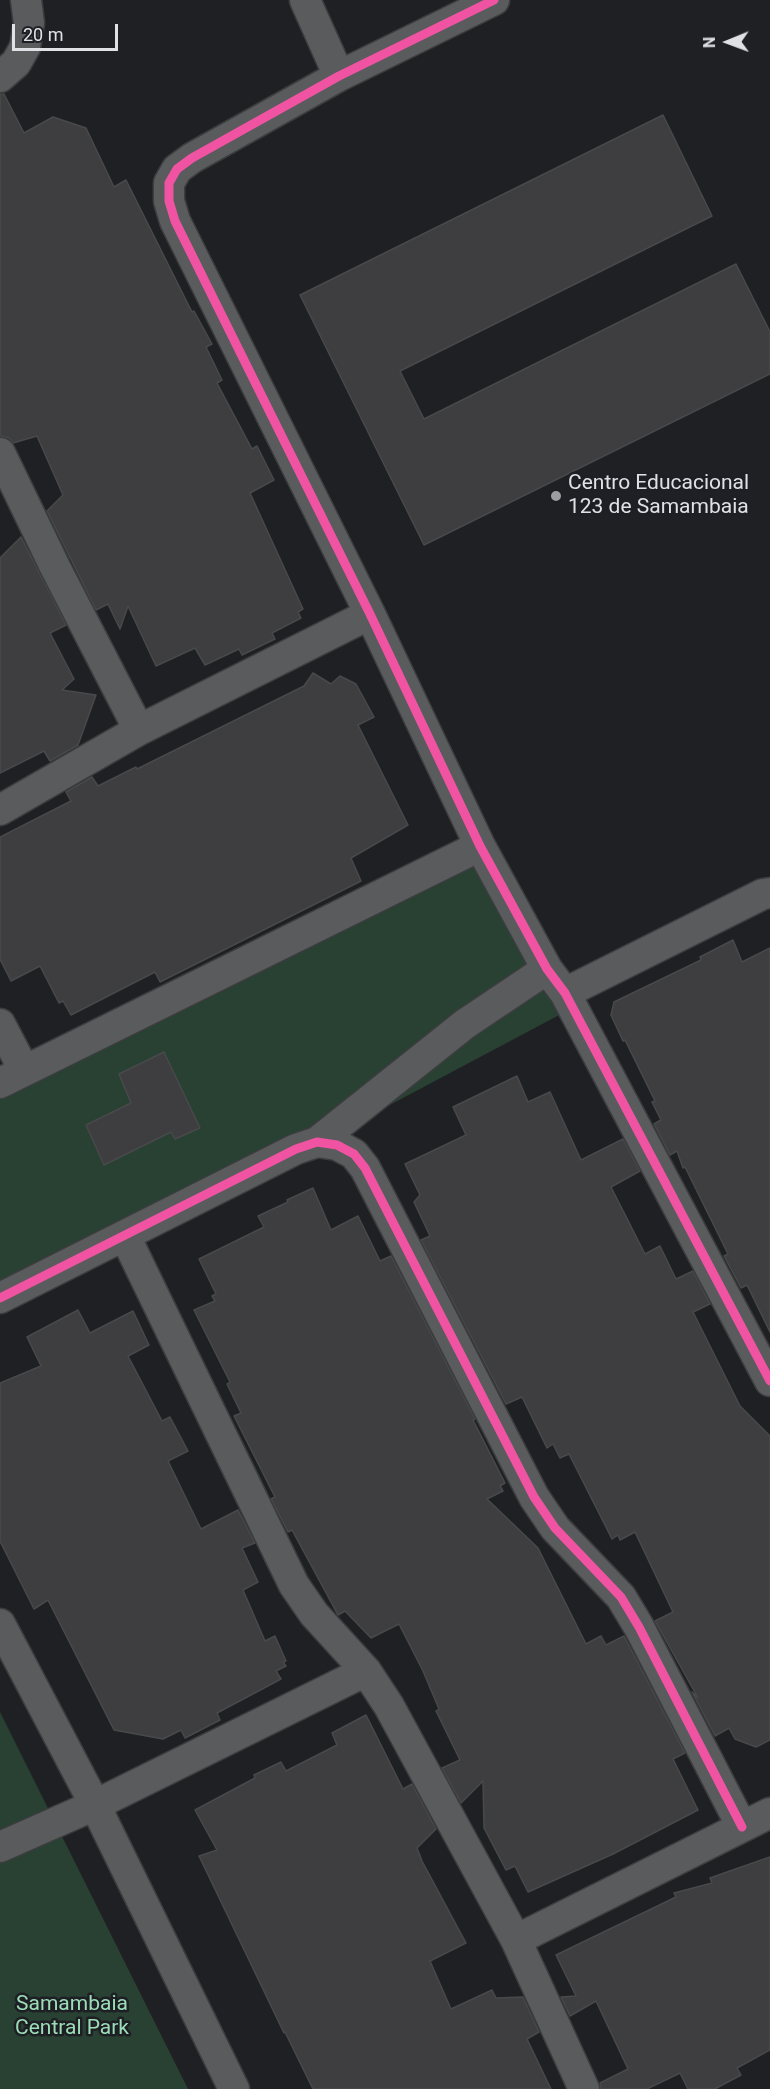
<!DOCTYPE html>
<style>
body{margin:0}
#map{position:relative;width:770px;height:2089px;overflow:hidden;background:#1f2023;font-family:Roboto,sans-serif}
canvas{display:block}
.north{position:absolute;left:698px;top:12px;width:60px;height:60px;-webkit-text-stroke:4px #1e1f24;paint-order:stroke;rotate:269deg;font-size:16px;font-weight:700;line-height:24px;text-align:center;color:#e0e1e4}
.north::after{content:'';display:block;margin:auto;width:21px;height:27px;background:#e0e1e4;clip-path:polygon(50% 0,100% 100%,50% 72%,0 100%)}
.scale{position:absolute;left:12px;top:24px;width:106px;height:27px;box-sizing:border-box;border:3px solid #e0e1e4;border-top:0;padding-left:8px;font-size:18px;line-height:21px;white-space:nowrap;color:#e0e1e4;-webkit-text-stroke:4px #1e1f24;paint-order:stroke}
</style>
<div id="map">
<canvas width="770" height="2089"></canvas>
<div class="north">N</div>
<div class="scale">20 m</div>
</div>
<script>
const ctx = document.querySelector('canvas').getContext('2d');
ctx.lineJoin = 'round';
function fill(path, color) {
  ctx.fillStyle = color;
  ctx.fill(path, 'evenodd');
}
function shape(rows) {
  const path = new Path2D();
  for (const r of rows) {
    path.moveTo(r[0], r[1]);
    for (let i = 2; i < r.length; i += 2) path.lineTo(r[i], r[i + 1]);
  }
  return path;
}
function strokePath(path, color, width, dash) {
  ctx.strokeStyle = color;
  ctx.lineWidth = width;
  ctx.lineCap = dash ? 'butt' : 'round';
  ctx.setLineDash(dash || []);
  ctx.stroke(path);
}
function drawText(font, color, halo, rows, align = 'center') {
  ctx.font = font + ' Roboto,sans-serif';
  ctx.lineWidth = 5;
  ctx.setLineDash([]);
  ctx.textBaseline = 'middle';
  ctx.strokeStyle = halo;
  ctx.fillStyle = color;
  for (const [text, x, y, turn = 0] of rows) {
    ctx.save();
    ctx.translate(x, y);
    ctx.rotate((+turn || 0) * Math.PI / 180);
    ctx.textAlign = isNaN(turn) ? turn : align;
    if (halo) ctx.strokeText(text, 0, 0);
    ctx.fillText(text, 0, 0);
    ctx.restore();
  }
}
const green = shape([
 [475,859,563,1013,0,1312,0,1097],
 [0,1712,188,2089,0,2089]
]);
const building = shape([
 [0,94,4,94,24,133,53,117,86,128,114,187,126,180,192,312,194,311,212,344,206,347,222,380,217,383,252,449,257,446,274,480,250,493,303,609,298,612,301,618,272,633,275,639,242,655,239,649,205,665,195,648,156,666,128,606,120,629,108,604,96,610,47,511,63,495,37,436,13,443,9,438,0,436,0,94],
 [663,115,712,216,400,371,424,419,736,264,770,332,770,374,424,545,300,295,663,115],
 [21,537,66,625,50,633,74,679,62,690,96,695,78,745,50,761,44,751,0,773,0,558,21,537],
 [313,673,331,684,340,676,356,684,374,717,358,725,408,825,351,858,361,881,160,982,155,972,71,1015,63,1001,59,1003,40,966,11,981,0,959,0,837,71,801,66,792,92,777,98,786,136,767,137,769,304,686,313,673],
 [733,940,742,962,770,948,770,1332,747,1285,741,1288,724,1256,728,1254,685,1167,683,1168,677,1151,670,1155,654,1124,661,1120,652,1102,655,1101,625,1040,623,1041,611,1015,614,1002,701,960,700,957,733,940],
 [164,1052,200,1128,175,1139,171,1132,104,1165,86,1125,131,1103,119,1074,164,1052],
 [517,1076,528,1102,550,1092,581,1160,623,1139,640,1171,611,1187,645,1254,660,1246,676,1279,693,1271,710,1304,693,1312,740,1406,770,1436,770,1740,756,1747,735,1739,729,1728,715,1736,692,1692,698,1698,655,1621,673,1612,635,1532,620,1540,618,1535,612,1539,569,1454,560,1458,553,1444,547,1448,522,1397,506,1404,421,1240,430,1236,414,1202,420,1195,405,1164,466,1135,453,1107,517,1076],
 [313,1188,331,1230,358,1216,380,1261,391,1256,475,1419,473,1420,505,1483,500,1486,503,1491,487,1499,538,1548,586,1644,601,1636,606,1645,624,1636,685,1753,673,1759,698,1810,613,1854,528,1892,515,1866,506,1870,484,1828,483,1781,461,1803,442,1768,460,1760,436,1711,439,1709,423,1671,399,1624,371,1638,345,1611,338,1615,292,1530,288,1532,271,1499,275,1497,234,1416,241,1413,227,1384,230,1382,194,1310,215,1301,212,1296,216,1294,199,1259,264,1227,258,1216,288,1202,287,1200,313,1188],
 [78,1310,90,1333,133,1311,149,1345,128,1356,162,1421,170,1417,188,1451,168,1461,201,1529,238,1510,255,1543,242,1548,258,1582,243,1590,265,1641,275,1636,286,1661,283,1662,286,1666,276,1671,281,1679,217,1713,220,1720,185,1738,181,1730,163,1739,114,1730,48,1600,34,1609,0,1541,0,1383,41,1366,27,1337,78,1310],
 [366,1715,403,1789,412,1784,436,1829,417,1848,422,1861,466,1943,430,1961,451,2009,492,1990,496,1998,523,1997,539,2032,527,2039,551,2089,313,2089,285,2032,284,2033,199,1856,217,1850,195,1810,255,1778,254,1775,281,1762,286,1771,337,1745,332,1733,366,1715],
 [770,1857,770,2050,737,2068,741,2075,715,2089,688,2089,680,2073,647,2089,601,2089,600,2083,628,2069,596,2001,570,2016,561,1997,576,1996,556,1955,676,1897,674,1893,712,1883,710,1878,770,1857]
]);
const street = shape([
 [305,0,339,76],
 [494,0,339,76,192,158,177,169,169,183,169,201,175,221,370,614,480,846,547,969,565,993,770,1381],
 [0,77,16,63,25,47,29,23,26,0],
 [0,453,55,567,139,730],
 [0,810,139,730,370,614],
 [565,993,763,894,770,893],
 [0,1024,24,1070],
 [0,1083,480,846],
 [317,1142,465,1024,547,969],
 [125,1236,294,1585,314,1614,366,1671,389,1706,516,1940,584,2089],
 [0,1298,296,1149,317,1142,337,1145,354,1154,365,1168,534,1497,555,1528,621,1597,639,1627,742,1827],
 [0,1624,95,1805,234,2089],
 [0,1847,95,1805,366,1671],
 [516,1940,770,1813]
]);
const cycleway = shape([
 [494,0,339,76,192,158,177,169,169,183,169,201,175,221,370,614,480,846,547,969,565,993,770,1381],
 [0,1298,296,1149,317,1142,337,1145,354,1154,365,1168,534,1497,555,1528,621,1597,639,1627,742,1827]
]);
const markers = [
 [556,496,6,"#9c9da0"]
];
const poiNames = [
 ["Centro Educacional",568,484],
 ["123 de Samambaia",568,508]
];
const parkNames = [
 ["Samambaia",72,2005],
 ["Central Park",72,2029]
];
fill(green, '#284133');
fill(building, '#3e3e41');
strokePath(building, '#48494b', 1.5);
strokePath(street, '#3c3d3f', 33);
strokePath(street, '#5a5b5d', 30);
strokePath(cycleway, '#f153a3', 9);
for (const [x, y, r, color] of markers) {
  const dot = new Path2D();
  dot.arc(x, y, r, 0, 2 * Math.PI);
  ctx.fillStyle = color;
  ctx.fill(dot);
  strokePath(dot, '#1e1f24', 2);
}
drawText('21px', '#e0e1e4', '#1e1f24', poiNames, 'left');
drawText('21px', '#9bddb6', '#1e1f24', parkNames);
</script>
